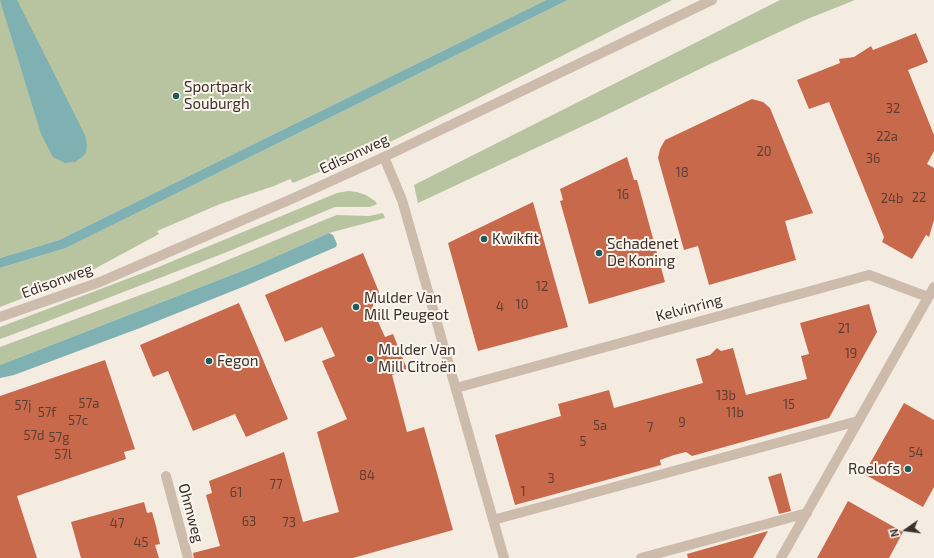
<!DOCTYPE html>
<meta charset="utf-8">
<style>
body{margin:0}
#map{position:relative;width:934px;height:558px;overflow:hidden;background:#f4ebe1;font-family:"Exo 2",sans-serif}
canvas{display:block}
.north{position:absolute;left:886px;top:510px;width:40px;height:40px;-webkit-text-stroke:3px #fbf5ee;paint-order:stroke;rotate:256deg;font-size:11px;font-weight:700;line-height:16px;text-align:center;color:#3b302b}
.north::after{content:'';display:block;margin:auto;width:14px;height:18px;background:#3b302b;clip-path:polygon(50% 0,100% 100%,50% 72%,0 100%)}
</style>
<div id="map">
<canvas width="934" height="558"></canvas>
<div class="north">N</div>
</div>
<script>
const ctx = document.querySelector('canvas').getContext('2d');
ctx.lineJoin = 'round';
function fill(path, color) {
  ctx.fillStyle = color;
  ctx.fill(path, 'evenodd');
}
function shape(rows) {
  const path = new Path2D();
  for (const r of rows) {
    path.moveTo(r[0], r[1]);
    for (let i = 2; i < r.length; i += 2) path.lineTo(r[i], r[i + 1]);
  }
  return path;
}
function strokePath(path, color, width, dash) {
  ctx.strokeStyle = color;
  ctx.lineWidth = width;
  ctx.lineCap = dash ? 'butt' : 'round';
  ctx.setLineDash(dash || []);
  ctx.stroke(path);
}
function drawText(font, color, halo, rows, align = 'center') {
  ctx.font = font + ' "Exo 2",sans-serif';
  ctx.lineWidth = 4;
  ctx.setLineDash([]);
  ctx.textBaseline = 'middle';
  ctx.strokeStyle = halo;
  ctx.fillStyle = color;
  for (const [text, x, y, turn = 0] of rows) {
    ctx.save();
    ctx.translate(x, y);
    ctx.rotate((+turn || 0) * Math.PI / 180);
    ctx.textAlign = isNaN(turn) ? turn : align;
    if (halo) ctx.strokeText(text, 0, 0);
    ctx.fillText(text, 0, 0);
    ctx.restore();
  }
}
const green = shape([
 [0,0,546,0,59,240,0,258],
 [568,0,672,0,473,101,392,141,293,183,290,179,274,186,220,204,157,231,159,234,85,274,0,307,0,268,66,248],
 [780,0,855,0,805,20,708,65,600,118,418,203,414,185],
 [348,191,357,192,366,195,375,201,377,204,370,207,335,207,227,252,30,328,0,339,0,327,156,268,337,193],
 [383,213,385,218,329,233,252,267,0,365,0,347,170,284,329,218,337,215,369,216]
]);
const water = shape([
 [0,0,17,0,85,135,87,145,86,153,82,157,75,162,65,163,53,157,41,134],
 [546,0,568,0,66,248,0,268,0,258,59,240],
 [329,233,333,235,337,244,336,247,245,286,140,328,14,375,0,378,0,365,252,267]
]);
const building = shape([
 [916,33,928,62,908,70,934,135,934,151,927,164,934,168,934,220,929,237,926,235,912,259,882,242,884,237,829,102,809,109,797,80,840,63,839,59,854,57,871,46,873,50],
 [752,99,763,102,770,108,813,213,785,221,796,260,709,285,698,246,684,250,658,158,660,149,665,140],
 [627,157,634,180,637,180,665,282,589,304,560,201,563,200,560,189],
 [533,202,568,327,478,351,448,243],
 [363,253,379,292,372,308,385,337,393,334,407,369,392,375,407,432,424,427,453,530,353,558,194,558,193,553,220,546,206,495,212,493,209,481,284,452,303,522,339,512,317,432,347,419,322,361,335,356,322,327,285,342,265,295],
 [239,303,288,419,246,437,235,414,193,431,168,371,153,377,140,345],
 [869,304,877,332,829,418,692,456,686,452,674,455,660,460,661,465,515,505,495,435,561,416,558,404,609,390,614,408,703,383,696,359,710,355,717,348,721,351,733,348,746,395,807,379,801,356,809,354,800,323],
 [105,360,135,449,124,452,126,459,17,496,37,558,0,558,0,396],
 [904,403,934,420,934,487,923,507,864,474],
 [781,473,791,511,779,514,768,477],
 [848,501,903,532,889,558,817,558],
 [144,502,147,513,152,512,156,526,160,544,155,545,159,558,81,558,71,522],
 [768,531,753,558,688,558,687,554]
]);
const minor = shape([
 [384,157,402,200,504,558],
 [456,388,869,275,928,297],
 [166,476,188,558],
 [493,520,858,421],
 [641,558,807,513],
 [781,558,934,287]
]);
const tertiary = shape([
 [0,317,100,282,296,197,384,157,712,0]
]);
const markers = [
 [176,96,4,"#1f5a5e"],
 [484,239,4,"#1f5a5e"],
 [599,253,4,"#1f5a5e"],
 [356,307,4,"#1f5a5e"],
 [370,359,4,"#1f5a5e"],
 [209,361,4,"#1f5a5e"],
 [908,469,4,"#1f5a5e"]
];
const numberNames = [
 ["32",893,109],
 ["22a",887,137],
 ["20",764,152],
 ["36",873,159],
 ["18",682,173],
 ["16",623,195],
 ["22",919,198],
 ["24b",892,199],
 ["12",542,287],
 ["10",522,305],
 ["4",500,307],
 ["21",844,329],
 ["19",851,354],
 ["13b",726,396],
 ["57a",89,404],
 ["15",789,405],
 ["57j",23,406],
 ["57f",47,413],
 ["11b",735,413],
 ["57c",78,421],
 ["9",682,423],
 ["5a",600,426],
 ["7",650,428],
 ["57d",34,436],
 ["57g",59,438],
 ["5",583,442],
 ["54",916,453],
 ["57l",63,455],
 ["84",367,476],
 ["3",551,479],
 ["77",276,485],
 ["1",523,492],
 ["61",236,493],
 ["63",249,522],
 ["73",289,523],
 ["47",117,524],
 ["45",141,543]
];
const poiNames = [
 ["Sportpark",184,87],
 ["Souburgh",184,104],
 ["Kwikfit",492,239],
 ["Schadenet",607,244],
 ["De Koning",607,261],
 ["Mulder Van",364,298],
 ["Mill Peugeot",364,315],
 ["Mulder Van",378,350],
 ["Mill Citroën",378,367],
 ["Fegon",217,361],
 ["Roelofs",900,469,"right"]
];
const streetNames = [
 ["Edisonweg",354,154,-25],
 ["Edisonweg",57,281,-20],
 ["Kelvinring",689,308,-15],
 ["Ohmweg",191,513,75]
];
fill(green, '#b8c4a0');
fill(water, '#7fb0b2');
fill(building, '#c8694b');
strokePath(minor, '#cdbbac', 10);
strokePath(tertiary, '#cdbbac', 10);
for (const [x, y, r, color] of markers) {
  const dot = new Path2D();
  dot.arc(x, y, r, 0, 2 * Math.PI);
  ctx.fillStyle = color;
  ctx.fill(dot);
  strokePath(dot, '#fbf5ee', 1.5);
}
drawText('13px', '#5e3e33', null, numberNames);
drawText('15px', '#3b302b', '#fbf5ee', poiNames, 'left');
drawText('15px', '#3b302b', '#fbf5ee', streetNames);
</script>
